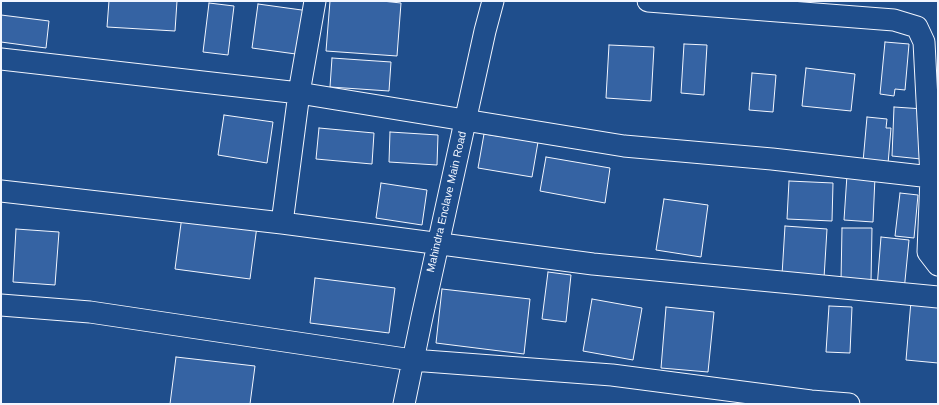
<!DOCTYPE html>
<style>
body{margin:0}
#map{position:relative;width:939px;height:405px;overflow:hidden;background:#1f4e8c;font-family:Helvetica,sans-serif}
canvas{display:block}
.frame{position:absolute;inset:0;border:2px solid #f2f6ff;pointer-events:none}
</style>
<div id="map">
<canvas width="939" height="405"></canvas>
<div class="frame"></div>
</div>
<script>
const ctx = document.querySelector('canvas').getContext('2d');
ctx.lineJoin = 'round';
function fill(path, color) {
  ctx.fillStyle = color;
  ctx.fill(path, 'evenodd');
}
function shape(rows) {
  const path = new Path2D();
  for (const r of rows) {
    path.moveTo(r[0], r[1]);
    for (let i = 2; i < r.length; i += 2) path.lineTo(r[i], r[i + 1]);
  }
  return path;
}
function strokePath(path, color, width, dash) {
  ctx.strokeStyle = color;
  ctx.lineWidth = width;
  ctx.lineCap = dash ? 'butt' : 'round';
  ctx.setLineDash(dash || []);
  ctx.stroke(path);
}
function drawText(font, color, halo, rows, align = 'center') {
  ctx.font = font + ' Helvetica,sans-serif';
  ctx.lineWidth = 3;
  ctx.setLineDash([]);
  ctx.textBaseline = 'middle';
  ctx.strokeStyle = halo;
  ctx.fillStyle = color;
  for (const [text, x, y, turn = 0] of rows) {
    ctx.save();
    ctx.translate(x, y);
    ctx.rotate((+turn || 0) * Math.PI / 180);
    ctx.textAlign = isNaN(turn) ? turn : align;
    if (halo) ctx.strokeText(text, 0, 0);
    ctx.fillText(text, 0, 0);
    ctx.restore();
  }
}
const building = shape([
 [109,1,177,1,175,31,107,27,109,1],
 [330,1,382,1,401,3,397,56,326,51,330,1],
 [209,3,234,6,228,55,203,52,209,3],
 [258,4,309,11,303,55,252,48,258,4],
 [1,15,49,21,46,48,1,42,1,15],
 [885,42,909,44,905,90,895,89,894,96,880,94,885,42],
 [684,44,707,45,704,95,681,93,684,44],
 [609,45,654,47,651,101,606,98,609,45],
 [332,58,391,62,389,91,330,87,332,58],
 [806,68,855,74,851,111,802,106,806,68],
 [752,73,776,75,773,112,749,110,752,73],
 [894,107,924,109,921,159,892,156,894,107],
 [224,115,273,122,267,163,218,155,224,115],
 [867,117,887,119,886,128,891,128,888,164,863,162,867,117],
 [319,128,374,133,372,164,316,159,319,128],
 [390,132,438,135,437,165,389,162,390,132],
 [484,134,538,142,532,177,478,168,484,134],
 [546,157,610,168,605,203,540,191,546,157],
 [847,175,875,177,873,222,844,220,847,175],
 [789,181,833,183,832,221,787,219,789,181],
 [381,183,427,190,422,225,376,218,381,183],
 [900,193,918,195,914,238,895,236,900,193],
 [664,199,708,205,701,257,656,250,664,199],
 [182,216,257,226,250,279,175,269,182,216],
 [785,226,827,229,824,278,782,275,785,226],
 [842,228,872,228,871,282,841,281,842,228],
 [16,229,59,232,55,285,13,282,16,229],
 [881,237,909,240,904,291,877,288,881,237],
 [548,272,571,275,566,322,542,319,548,272],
 [315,278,395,288,389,333,310,323,315,278],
 [442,289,530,299,524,354,436,343,442,289],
 [592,299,642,308,633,360,583,351,592,299],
 [911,301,938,303,938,363,906,360,911,301],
 [829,306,852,307,850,353,826,352,829,306],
 [666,307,714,312,708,372,661,368,666,307],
 [176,357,255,366,250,404,170,404,176,357]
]);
const minor = shape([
 [648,1,894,20,917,27,924,42,931,177,928,252,938,265],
 [1,59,299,93,624,146,772,159,931,177],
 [1,191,282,223,593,264,938,297],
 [282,223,299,93,315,1],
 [1,305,90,312,412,360,612,375,811,401,849,404],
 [404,404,422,317,485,31,493,1]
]);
const streetNames = [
 ["Mahindra Enclave Main Road",447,202,-77]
];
fill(building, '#3563a3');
strokePath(building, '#f2f6ff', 1);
strokePath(minor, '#f2f6ff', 23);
strokePath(minor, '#1f4e8c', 21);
drawText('11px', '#f2f6ff', '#1f4e8c', streetNames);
</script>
